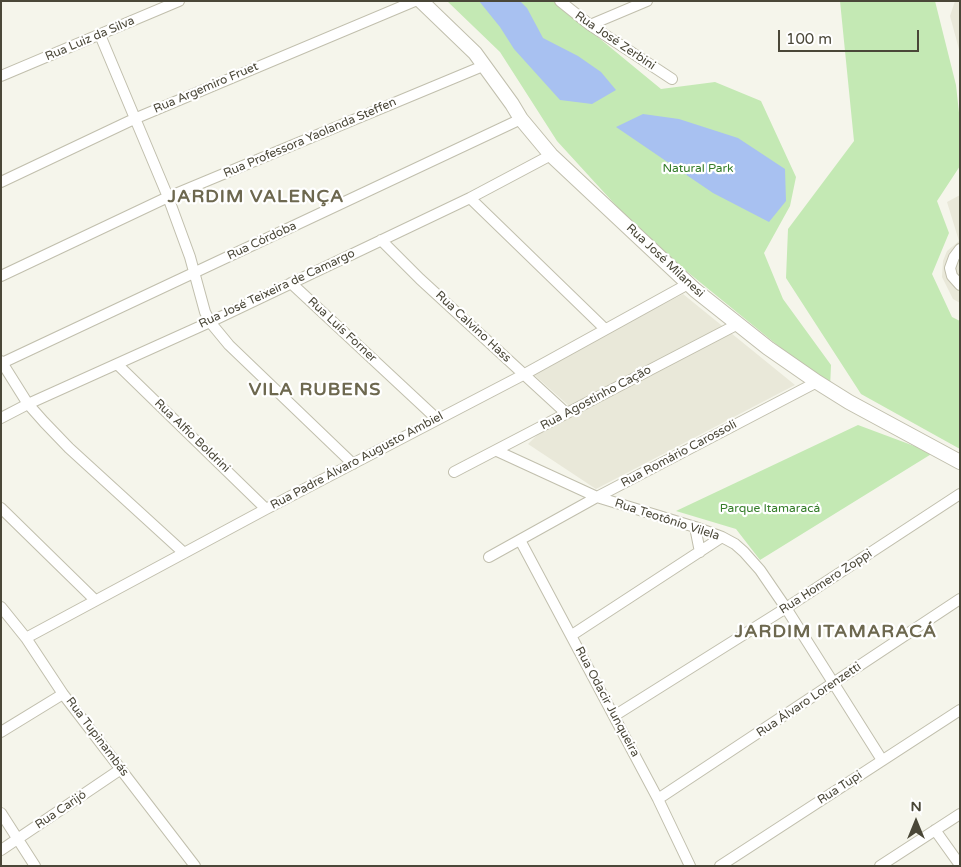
<!DOCTYPE html>
<meta charset="utf-8">
<style>
body{margin:0}
#map{position:relative;width:961px;height:867px;overflow:hidden;background:#f5f5eb;font-family:"Varela Round",sans-serif}
canvas{display:block}
.frame{position:absolute;inset:0;border:2px solid #4a4738;pointer-events:none}
.north{position:absolute;left:891px;top:797px;width:50px;height:50px;-webkit-text-stroke:4px #fff;paint-order:stroke;rotate:0deg;font-size:14px;font-weight:700;line-height:20px;text-align:center;color:#4a4738}
.north::after{content:'';display:block;margin:auto;width:18px;height:22px;background:#4a4738;clip-path:polygon(50% 0,100% 100%,50% 72%,0 100%)}
.scale{position:absolute;left:778px;top:30px;width:141px;height:22px;box-sizing:border-box;border:2px solid #4a4738;border-top:0;padding-left:6px;font-size:15px;line-height:18px;white-space:nowrap;color:#4a4738;-webkit-text-stroke:4px #fff;paint-order:stroke}
</style>
<div id="map">
<canvas width="961" height="867"></canvas>
<div class="frame"></div>
<div class="north">N</div>
<div class="scale">100 m</div>
</div>
<script>
const ctx = document.querySelector('canvas').getContext('2d');
ctx.lineJoin = 'round';
function fill(path, color) {
  ctx.fillStyle = color;
  ctx.fill(path, 'evenodd');
}
function shape(rows) {
  const path = new Path2D();
  for (const r of rows) {
    path.moveTo(r[0], r[1]);
    for (let i = 2; i < r.length; i += 2) path.lineTo(r[i], r[i + 1]);
  }
  return path;
}
function strokePath(path, color, width, dash) {
  ctx.strokeStyle = color;
  ctx.lineWidth = width;
  ctx.lineCap = dash ? 'butt' : 'round';
  ctx.setLineDash(dash || []);
  ctx.stroke(path);
}
function drawText(font, color, halo, rows, align = 'center') {
  ctx.font = font + ' "Varela Round",sans-serif';
  ctx.lineWidth = 4.5;
  ctx.setLineDash([]);
  ctx.textBaseline = 'middle';
  ctx.strokeStyle = halo;
  ctx.fillStyle = color;
  for (const [text, x, y, turn = 0] of rows) {
    ctx.save();
    ctx.translate(x, y);
    ctx.rotate((+turn || 0) * Math.PI / 180);
    ctx.textAlign = isNaN(turn) ? turn : align;
    if (halo) ctx.strokeText(text, 0, 0);
    ctx.fillText(text, 0, 0);
    ctx.restore();
  }
}
const residential = shape([
 [955,1,960,1,960,53,950,16],
 [960,195,960,303,953,299,942,277,943,261,947,251,959,241,947,202],
 [683,294,795,385,596,489,528,444,568,405,532,373]
]);
const green = shape([
 [447,1,554,1,661,89,715,82,761,101,796,177,790,206,764,253,783,299,831,365,830,388,685,270,632,223,557,141,500,52],
 [840,1,935,1,956,85,960,122,960,166,937,201,949,233,932,274,952,317,960,321,960,449,861,394,786,278,788,229,854,141],
 [858,425,933,453,760,560,736,529,676,511]
]);
const water = shape([
 [479,1,520,1,527,8,543,38,578,56,601,72,616,90,592,104,560,100,514,49,500,27],
 [643,114,679,119,738,138,785,169,786,201,769,222,713,193,616,127]
]);
const minor = shape([
 [560,1,590,25,672,79],
 [590,25,647,1],
 [100,35,168,197,190,257,205,312,210,322,229,345,353,464],
 [1,76,179,1],
 [1,182,134,119,415,1],
 [470,198,604,328],
 [381,240,420,279,566,413],
 [960,249,954,257,950,268,952,276,960,285],
 [1,276,168,197,483,66],
 [291,283,437,419],
 [1,361,28,404,44,422,69,448,184,553],
 [2,363,521,119],
 [117,364,266,509],
 [1,418,28,404,210,322,470,198,551,155],
 [497,451,597,497,695,527,722,537,735,544,744,552,760,570,786,608,882,760],
 [454,472,738,324],
 [1,508,95,600],
 [695,527,700,552],
 [520,540,658,799,690,866],
 [489,557,597,497,817,382],
 [1,607,26,638,63,694,195,866],
 [572,635,722,537],
 [26,638,266,509,523,375,688,284],
 [614,716,786,608,960,494],
 [1,732,63,694],
 [658,799,960,599],
 [1,813,35,866],
 [935,830,960,865],
 [1,850,121,769],
 [720,866,960,710],
 [880,866,960,814]
]);
const tertiary = shape([
 [421,1,475,53,512,104,521,119,551,155,695,290,768,348,817,382,849,402,960,462]
]);
const streetNames = [
 ["Rua Luiz da Silva",90,39,-23],
 ["Rua José Zerbini",615,41,34],
 ["Rua Argemiro Fruet",206,88,-23],
 ["Rua Professora Yaolanda Steffen",310,138,-23],
 ["Rua Córdoba",262,241,-25],
 ["Rua José Milanesi",665,261,43],
 ["Rua José Teixeira de Camargo",277,289,-25],
 ["Rua Calvino Hass",473,327,43],
 ["Rua Luís Forner",342,330,43],
 ["Rua Agostinho Cação",596,398,-28],
 ["Rua Alfio Boldrini",192,436,44],
 ["Rua Romário Carossoli",679,454,-28],
 ["Rua Padre Álvaro Augusto Ambiel",357,461,-28],
 ["Rua Teotônio Vilela",667,520,18],
 ["Rua Homero Zoppi",826,582,-33],
 ["Rua Álvaro Lorenzetti",809,700,-34],
 ["Rua Odacir Junqueira",607,702,62],
 ["Rua Tupinambás",97,737,53],
 ["Rua Tupi",840,788,-33],
 ["Rua Carijó",61,810,-34]
];
const parkNames = [
 ["Natural Park",698,169],
 ["Parque Itamaracá",770,509]
];
const districtNames = [
 ["JARDIM VALENÇA",256,197],
 ["VILA RUBENS",315,390],
 ["JARDIM ITAMARACÁ",836,632]
];
fill(residential, '#e9e8d9');
fill(green, '#c4e9b4');
fill(water, '#a8c1f1');
strokePath(minor, '#c1bfad', 12);
strokePath(tertiary, '#c1bfad', 16);
strokePath(minor, '#fff', 10);
strokePath(tertiary, '#fff', 14);
drawText('12px', '#4a4738', '#fff', streetNames);
drawText('12px', '#357d2a', '#fff', parkNames);
ctx.letterSpacing = '1px';
drawText('bold 18px', '#6d684f', '#fff', districtNames);
ctx.letterSpacing = '0px';
</script>
